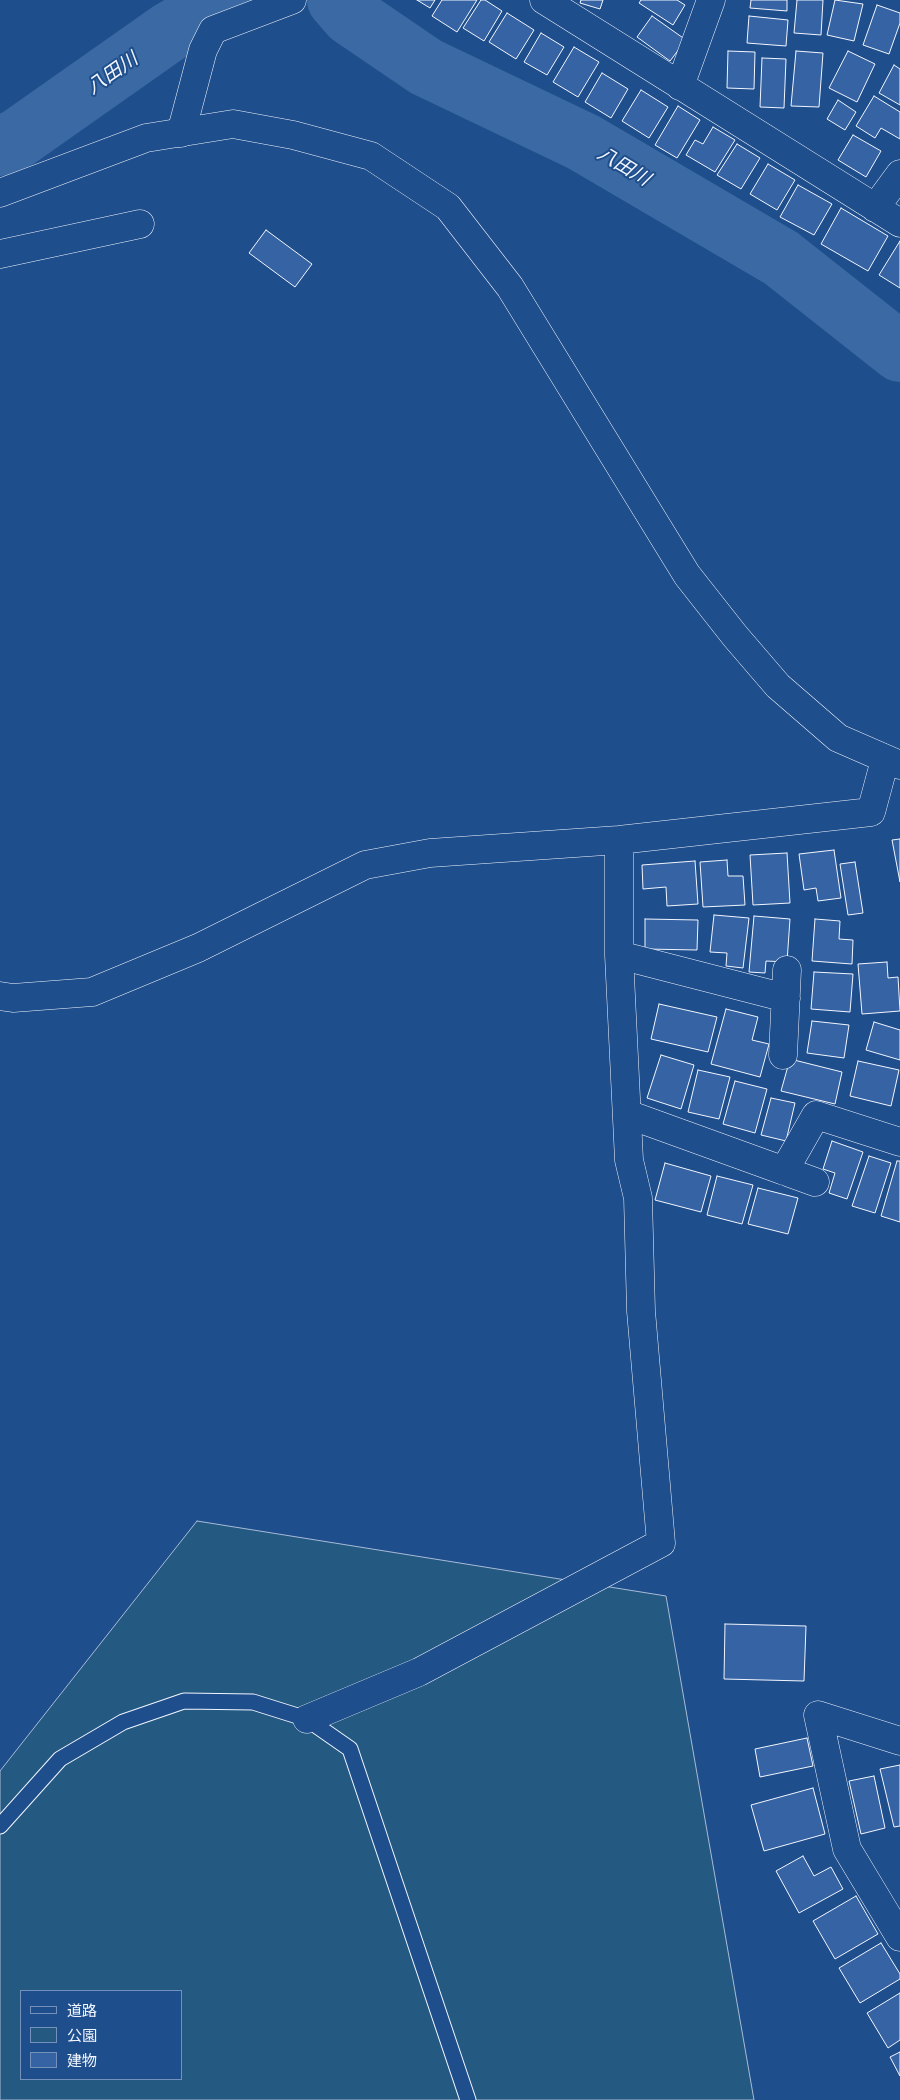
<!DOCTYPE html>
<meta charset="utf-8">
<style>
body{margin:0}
#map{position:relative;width:900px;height:2100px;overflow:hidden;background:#1f4e8c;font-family:Ubuntu,"Noto Sans JP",sans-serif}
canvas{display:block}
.legend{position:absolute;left:20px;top:1990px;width:162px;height:90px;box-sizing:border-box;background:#1f4e8c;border:1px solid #7391ba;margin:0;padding:6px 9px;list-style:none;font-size:15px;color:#f2f6ff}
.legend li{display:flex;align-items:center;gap:10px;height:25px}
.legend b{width:25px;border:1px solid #7391ba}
</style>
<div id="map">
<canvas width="900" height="2100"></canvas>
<ul class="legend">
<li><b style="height:6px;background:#1f4e8c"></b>道路</li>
<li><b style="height:14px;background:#245a82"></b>公園</li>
<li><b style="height:14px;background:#3563a3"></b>建物</li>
</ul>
</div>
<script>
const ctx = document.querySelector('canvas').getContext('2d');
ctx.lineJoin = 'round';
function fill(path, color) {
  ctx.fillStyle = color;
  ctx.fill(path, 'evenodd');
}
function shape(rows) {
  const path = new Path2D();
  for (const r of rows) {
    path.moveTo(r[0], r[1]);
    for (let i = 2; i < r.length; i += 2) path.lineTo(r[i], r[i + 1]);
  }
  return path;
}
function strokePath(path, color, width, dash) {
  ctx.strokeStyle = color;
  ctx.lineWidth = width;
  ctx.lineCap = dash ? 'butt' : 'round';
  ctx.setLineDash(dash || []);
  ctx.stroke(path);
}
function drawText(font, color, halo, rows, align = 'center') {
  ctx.font = font + ' Ubuntu,"Noto Sans JP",sans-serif';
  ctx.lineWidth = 4;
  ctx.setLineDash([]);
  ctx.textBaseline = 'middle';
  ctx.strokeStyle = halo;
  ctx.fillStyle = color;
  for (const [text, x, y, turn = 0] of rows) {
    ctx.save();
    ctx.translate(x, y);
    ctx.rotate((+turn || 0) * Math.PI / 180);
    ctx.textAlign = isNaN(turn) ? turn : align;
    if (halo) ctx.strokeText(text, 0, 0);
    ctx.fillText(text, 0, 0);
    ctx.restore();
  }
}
const green = shape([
 [197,1521,666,1596,754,2100,0,2100,0,1771,197,1521],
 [21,1991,181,1991,181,2079,21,2079,21,1991]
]);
const river = shape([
 [337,0,351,16,426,67,583,142,781,258,900,352],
 [0,146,17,139,169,32,224,0]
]);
const building = shape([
 [417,0,435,0,430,8,417,0],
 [442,0,477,0,457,32,432,16,442,0],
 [481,0,485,0,502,11,484,41,463,28,481,0],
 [581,0,603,0,600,9,580,3,581,0],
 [641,0,677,0,685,5,673,25,639,3,641,0],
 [751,0,787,0,787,11,750,8,751,0],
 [797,0,823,0,821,35,794,33,797,0],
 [835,0,863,4,854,41,827,35,835,0],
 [877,5,900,13,900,23,889,54,863,45,877,5],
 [507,13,534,30,516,59,489,42,507,13],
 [652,16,686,40,670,61,637,37,652,16],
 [749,16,788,20,786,46,747,43,749,16],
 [541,33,564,47,547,75,524,62,541,33],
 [574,47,599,62,578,97,553,82,574,47],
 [728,51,755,52,754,89,727,88,728,51],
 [796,51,823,53,819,107,791,106,796,51],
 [848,51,875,64,857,102,829,88,848,51],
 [762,58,786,59,784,108,760,107,762,58],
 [894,65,900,69,900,105,879,93,894,65],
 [602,73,628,89,611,118,585,102,602,73],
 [641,90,668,107,649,138,622,121,641,90],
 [874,96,900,112,900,139,881,128,875,138,856,126,874,96],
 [838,100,856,112,845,130,827,119,838,100],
 [678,106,700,120,677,158,655,145,678,106],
 [713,127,735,140,715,172,686,155,695,140,703,144,713,127],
 [853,135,881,151,866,177,838,160,853,135],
 [737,144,760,158,741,189,717,175,737,144],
 [768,164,795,180,777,210,750,194,768,164],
 [798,185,832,204,814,235,780,217,798,185],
 [841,208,888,236,868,271,821,244,841,208],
 [266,230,312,264,295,287,249,253,266,230],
 [900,241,900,288,879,275,900,241],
 [900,839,900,882,892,840,900,839],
 [834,850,841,898,818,901,816,888,804,890,799,854,834,850],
 [787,853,790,903,753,905,750,855,787,853],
 [727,860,728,876,743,876,745,905,703,907,700,862,727,860],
 [695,861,698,904,667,906,666,887,643,889,642,865,695,861],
 [855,862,863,913,848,915,840,864,855,862],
 [714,915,749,918,743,968,726,966,727,953,710,952,714,915],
 [754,916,790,919,787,962,766,961,765,973,749,972,754,916],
 [645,919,698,920,697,950,645,949,645,919],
 [815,919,840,921,839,939,853,940,852,964,812,961,815,919],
 [887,962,888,978,898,977,900,1011,862,1014,858,964,887,962],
 [814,972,853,974,850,1012,811,1009,814,972],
 [659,1004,717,1017,708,1052,651,1039,659,1004],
 [726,1009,758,1017,752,1040,769,1044,760,1077,711,1064,726,1009],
 [812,1021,849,1025,844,1058,807,1053,812,1021],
 [874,1022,900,1030,900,1060,866,1050,874,1022],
 [661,1055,694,1065,681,1109,647,1098,661,1055],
 [790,1059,842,1072,835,1104,781,1091,790,1059],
 [858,1061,899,1070,891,1106,850,1096,858,1061],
 [698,1070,730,1077,719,1119,688,1112,698,1070],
 [735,1081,767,1089,755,1133,723,1124,735,1081],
 [771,1098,795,1103,786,1141,761,1135,771,1098],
 [832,1141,863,1152,847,1199,829,1193,835,1173,823,1169,832,1141],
 [869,1156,891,1163,875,1213,852,1206,869,1156],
 [897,1161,900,1161,900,1222,881,1216,897,1161],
 [665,1163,711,1176,701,1212,655,1200,665,1163],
 [717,1176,753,1185,742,1224,707,1215,717,1176],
 [758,1188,798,1198,788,1234,748,1224,758,1188],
 [725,1624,806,1626,804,1681,724,1679,725,1624],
 [807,1738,813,1766,760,1777,755,1749,807,1738],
 [900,1765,900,1826,894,1827,880,1769,900,1765],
 [874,1776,885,1828,861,1834,849,1781,874,1776],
 [813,1788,825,1834,764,1851,751,1805,813,1788],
 [803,1856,814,1876,831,1867,843,1889,799,1913,776,1871,803,1856],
 [856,1896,878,1934,835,1959,813,1921,856,1896],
 [881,1943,900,1974,900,1979,860,2003,839,1968,881,1943],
 [900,1993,900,2040,888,2048,867,2013,900,1993],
 [900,2052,900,2076,890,2057,900,2052]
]);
const service = shape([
 [0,1826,60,1759,123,1722,184,1701,253,1702,307,1719,350,1749,468,2100]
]);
const minor = shape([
 [544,0,900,223],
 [680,86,711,0],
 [181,133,203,50,213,30,292,0],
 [875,208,900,174],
 [0,254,140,224],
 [619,955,786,998],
 [0,996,13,998,92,992,198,948,365,865,430,853,619,840,871,812,885,760],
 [783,1055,787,970],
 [627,1114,815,1182],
 [784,1171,816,1115,900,1142],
 [307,1719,419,1672,661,1543,641,1311,638,1198,629,1160,619,955,619,840],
 [900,1741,818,1715,847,1849,900,1937]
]);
const tertiary = shape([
 [0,193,146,138,233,124,293,135,371,156,448,207,510,287,687,575,735,636,778,686,838,738,900,765]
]);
const waterNames = [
 ["八田川",112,73,-35],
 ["八田川",624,166,31]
];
fill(green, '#245a82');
strokePath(green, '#a8bbd7', 1);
strokePath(river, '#3b69a3', 60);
fill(building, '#3563a3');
strokePath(building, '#f2f6ff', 1);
strokePath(service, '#f2f6ff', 17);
strokePath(minor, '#f2f6ff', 29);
strokePath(tertiary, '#f2f6ff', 29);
strokePath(service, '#1f4e8c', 15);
strokePath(minor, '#1f4e8c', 28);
strokePath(tertiary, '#1f4e8c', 28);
drawText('italic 19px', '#f2f6ff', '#1f4e8c', waterNames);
</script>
